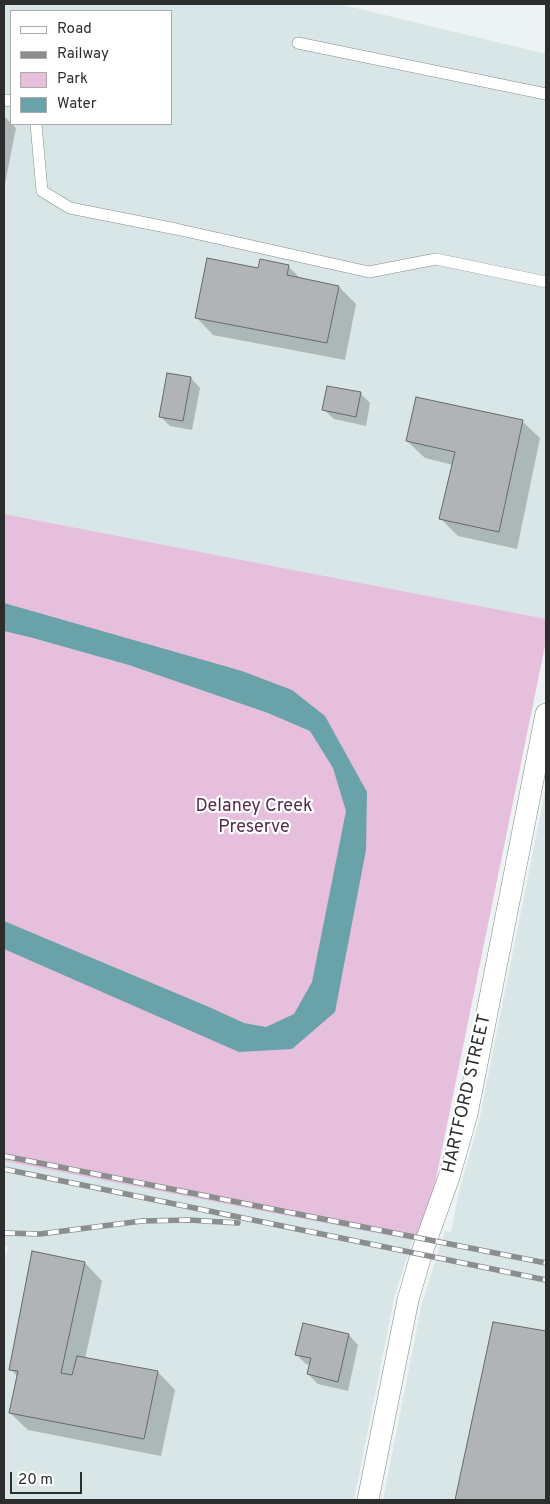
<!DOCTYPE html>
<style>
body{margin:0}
#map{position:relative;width:550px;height:1504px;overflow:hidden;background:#edf2f2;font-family:Overpass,sans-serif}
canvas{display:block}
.frame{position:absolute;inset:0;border:5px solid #2c2e2e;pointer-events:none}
.legend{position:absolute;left:10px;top:10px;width:162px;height:115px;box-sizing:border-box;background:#fff;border:1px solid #ababab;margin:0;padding:6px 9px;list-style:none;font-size:15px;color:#2c2e2e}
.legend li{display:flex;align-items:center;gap:10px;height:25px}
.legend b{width:25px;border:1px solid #ababab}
.scale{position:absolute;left:10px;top:1472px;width:72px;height:22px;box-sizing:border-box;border:2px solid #2c2e2e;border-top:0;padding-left:6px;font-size:15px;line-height:18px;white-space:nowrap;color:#2c2e2e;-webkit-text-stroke:4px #fff;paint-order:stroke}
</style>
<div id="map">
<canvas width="550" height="1504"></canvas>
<div class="frame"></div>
<ul class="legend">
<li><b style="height:6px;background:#fff"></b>Road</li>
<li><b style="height:6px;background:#8a8e8e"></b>Railway</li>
<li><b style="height:14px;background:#e6bfdd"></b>Park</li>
<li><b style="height:14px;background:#69a2a9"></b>Water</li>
</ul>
<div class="scale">20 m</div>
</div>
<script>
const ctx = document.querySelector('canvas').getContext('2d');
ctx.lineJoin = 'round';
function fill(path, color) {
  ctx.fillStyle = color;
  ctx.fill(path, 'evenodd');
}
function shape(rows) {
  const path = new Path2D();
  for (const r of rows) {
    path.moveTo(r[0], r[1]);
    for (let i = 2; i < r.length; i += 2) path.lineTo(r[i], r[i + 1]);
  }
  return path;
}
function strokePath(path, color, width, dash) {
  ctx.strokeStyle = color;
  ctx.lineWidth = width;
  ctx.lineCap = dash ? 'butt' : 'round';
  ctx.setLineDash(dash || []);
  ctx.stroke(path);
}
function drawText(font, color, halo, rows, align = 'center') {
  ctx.font = font + ' Overpass,sans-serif';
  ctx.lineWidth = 4.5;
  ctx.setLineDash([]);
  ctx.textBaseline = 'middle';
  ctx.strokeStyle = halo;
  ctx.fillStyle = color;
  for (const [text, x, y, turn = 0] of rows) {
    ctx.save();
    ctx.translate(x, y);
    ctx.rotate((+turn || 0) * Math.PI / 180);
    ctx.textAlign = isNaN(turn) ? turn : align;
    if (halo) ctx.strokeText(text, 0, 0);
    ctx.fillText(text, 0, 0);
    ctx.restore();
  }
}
const built = shape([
 [4,4,339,4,546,54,546,640,4,531],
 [11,11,171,11,171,124,11,124],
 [546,787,546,1500,383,1500,422,1303,445,1231,451,1232,459,1192,480,1117],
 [4,1151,417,1226,394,1298,354,1500,4,1500,4,1265,8,1246,4,1244]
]);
const green = shape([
 [4,514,546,619,546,641,423,1242,4,1161]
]);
const water = shape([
 [4,603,242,671,292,690,325,716,367,792,366,850,335,1012,292,1049,239,1052,4,949,4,921,209,1007,244,1023,266,1027,294,1014,312,982,346,811,333,768,310,731,268,713,129,665,33,638,4,631]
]);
const shadow = shape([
 [4,116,16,128,4,189],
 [289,267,301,279,339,287,356,304,345,360,213,335,196,317,259,270],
 [191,378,200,388,192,430,170,426,160,416],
 [360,393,370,403,366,426,334,419,324,410],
 [522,421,540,438,517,549,458,536,441,519,453,465,425,458,407,441],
 [33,1253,85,1263,102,1281,85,1359,158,1372,175,1390,161,1456,28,1430,10,1413,18,1377,10,1369],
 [494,1323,546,1333,546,1500,456,1500],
 [349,1335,358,1345,348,1391,318,1384,308,1374,310,1365,306,1364,297,1355]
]);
const building = shape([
 [207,258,258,268,260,259,289,265,287,275,339,286,327,343,195,318,207,258],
 [167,373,191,377,183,421,159,417,167,373],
 [327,386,361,392,356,417,322,410,327,386],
 [416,397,523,420,499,532,439,519,455,452,406,441,416,397],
 [32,1251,85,1262,61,1373,72,1375,77,1356,158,1371,144,1439,9,1413,18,1371,9,1370,32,1251],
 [493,1322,546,1331,546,1500,455,1500,493,1322],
 [303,1323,349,1334,338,1382,307,1374,311,1358,295,1355,303,1323]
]);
const lane = shape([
 [298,43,546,94],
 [4,100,11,101],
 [36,124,42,191,70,208,176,229,369,272,436,259,546,282]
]);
const street = shape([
 [368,1500,408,1300,421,1255,449,1177,467,1114,546,714]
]);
const rail = shape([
 [4,1156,546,1263],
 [4,1169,546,1280],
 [4,1233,40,1234,142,1221,189,1220,238,1223]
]);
const parkNames = [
 ["Delaney Creek",254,807],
 ["Preserve",254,828]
];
const streetNames = [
 ["HARTFORD STREET",468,1094,-77]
];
fill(built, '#d8e6e7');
fill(green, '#e6bfdd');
fill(water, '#69a2a9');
fill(shadow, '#0003');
fill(building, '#b0b4b5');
strokePath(building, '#666a6a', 1);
strokePath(lane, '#878b8b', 12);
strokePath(street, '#878b8b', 22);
strokePath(lane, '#fff', 11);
strokePath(street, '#fff', 21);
strokePath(rail, '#8a8e8e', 5.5);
strokePath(rail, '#fff', 4, [11]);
drawText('18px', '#582850', '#fff', parkNames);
drawText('18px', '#2c2e2e', '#fff', streetNames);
</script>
